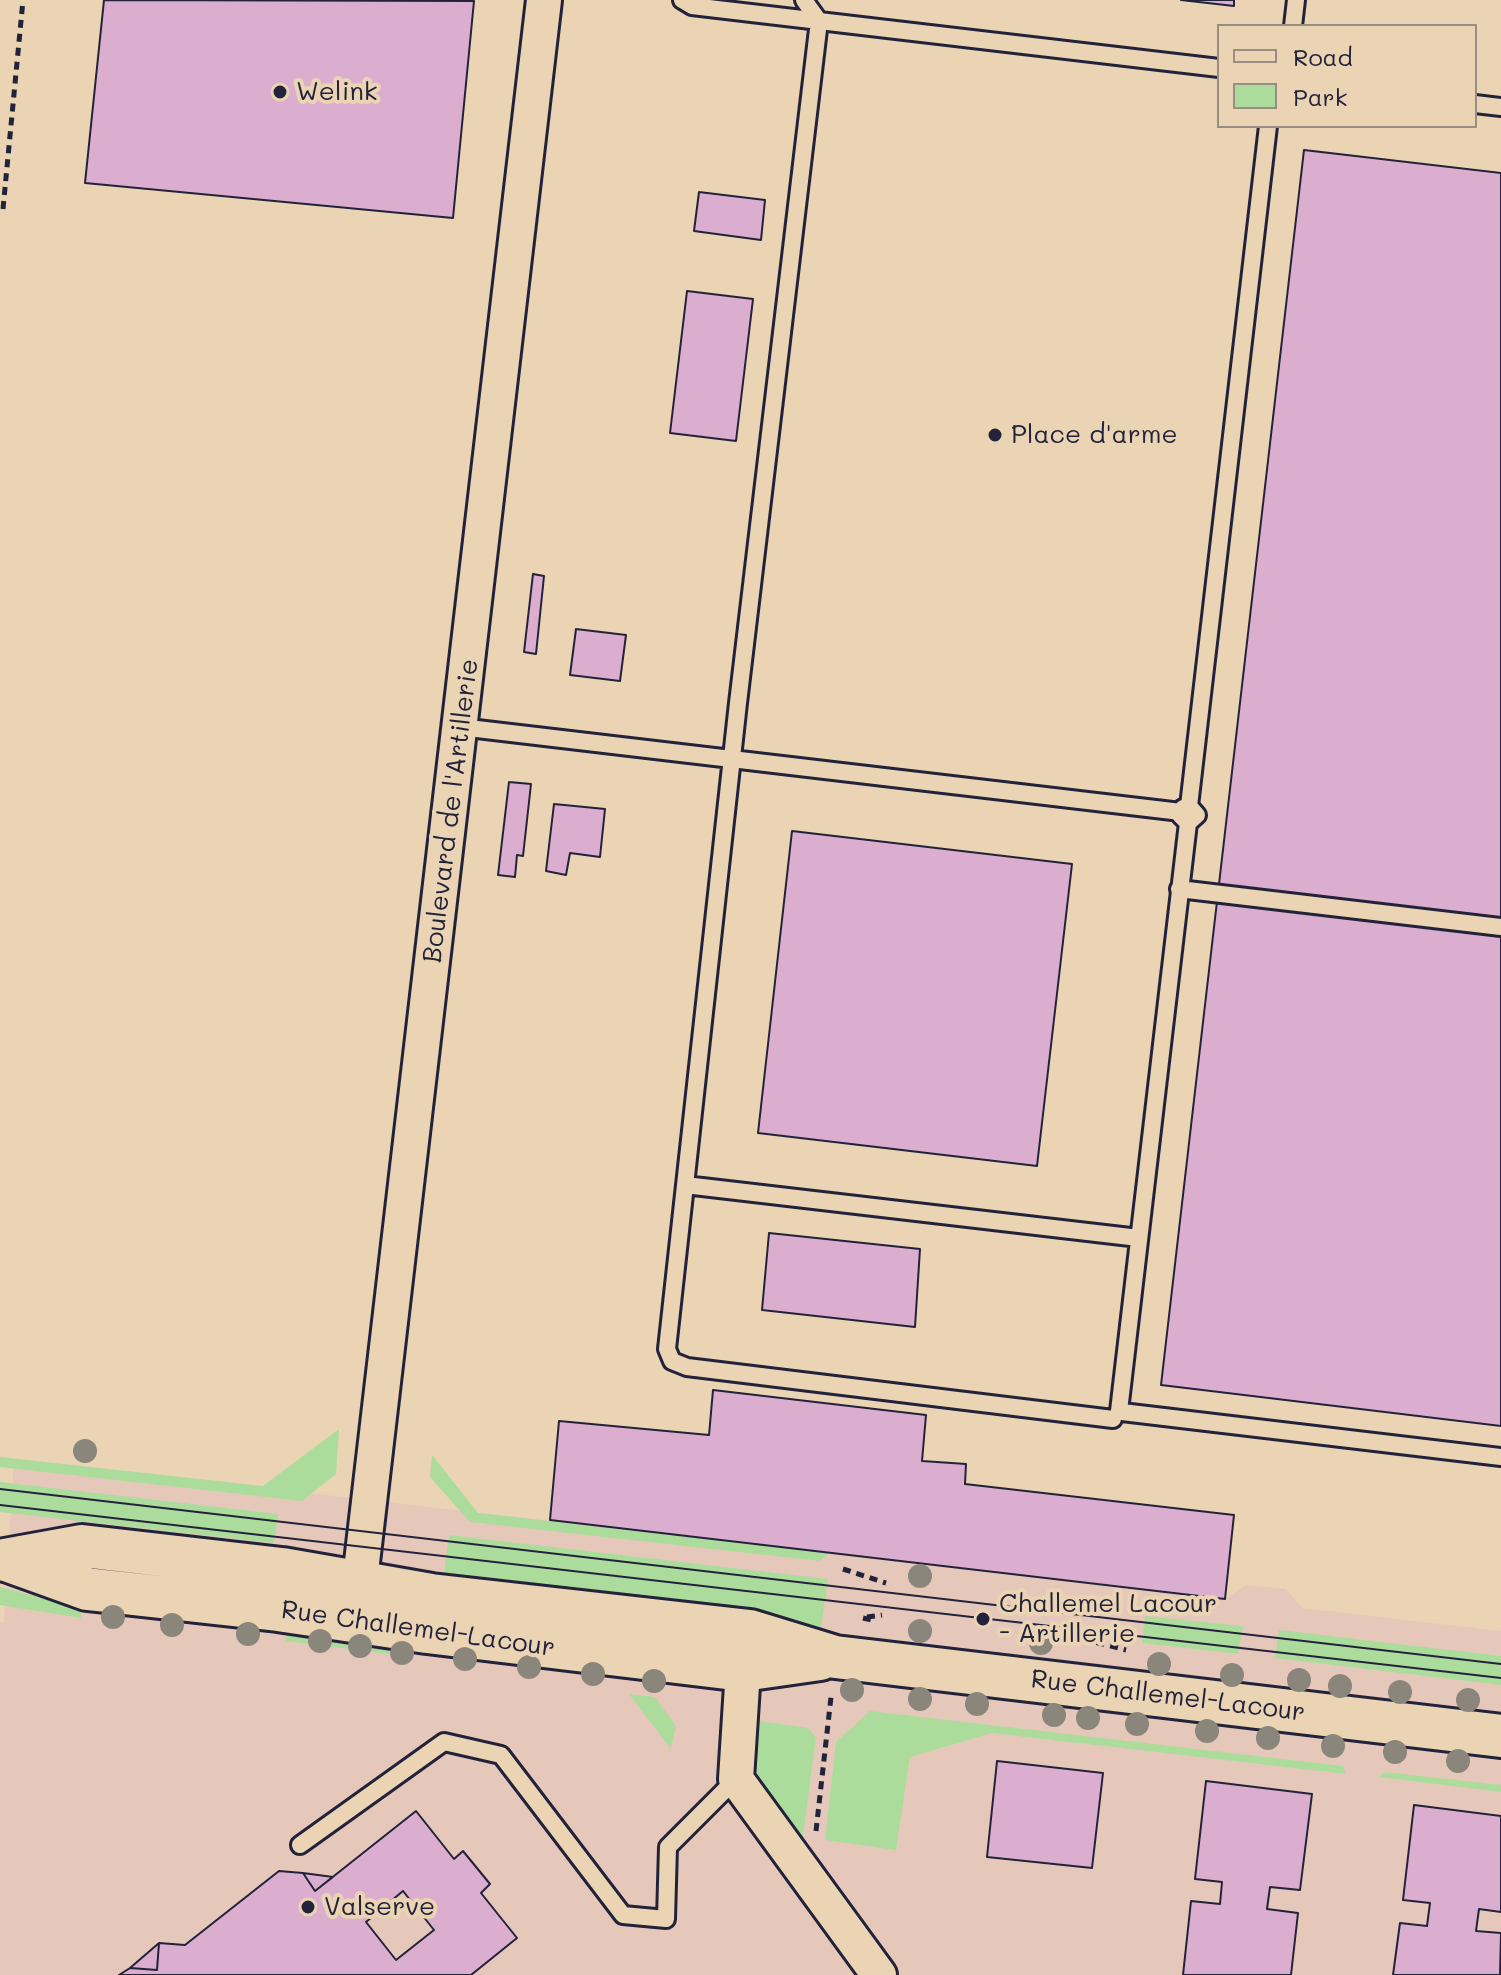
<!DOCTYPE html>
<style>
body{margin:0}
#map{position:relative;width:1501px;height:1975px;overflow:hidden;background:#ead4b3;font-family:Mali,sans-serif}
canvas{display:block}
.legend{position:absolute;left:1217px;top:24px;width:260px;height:104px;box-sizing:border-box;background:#ead4b3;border:2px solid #9a8d83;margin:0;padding:10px 14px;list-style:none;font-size:24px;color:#22223b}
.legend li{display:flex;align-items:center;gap:16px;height:40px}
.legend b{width:40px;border:2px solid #9a8d83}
</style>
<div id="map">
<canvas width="1501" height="1975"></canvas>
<ul class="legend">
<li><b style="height:10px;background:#ead4b3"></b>Road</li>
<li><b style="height:22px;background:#acdc9c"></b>Park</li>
</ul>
</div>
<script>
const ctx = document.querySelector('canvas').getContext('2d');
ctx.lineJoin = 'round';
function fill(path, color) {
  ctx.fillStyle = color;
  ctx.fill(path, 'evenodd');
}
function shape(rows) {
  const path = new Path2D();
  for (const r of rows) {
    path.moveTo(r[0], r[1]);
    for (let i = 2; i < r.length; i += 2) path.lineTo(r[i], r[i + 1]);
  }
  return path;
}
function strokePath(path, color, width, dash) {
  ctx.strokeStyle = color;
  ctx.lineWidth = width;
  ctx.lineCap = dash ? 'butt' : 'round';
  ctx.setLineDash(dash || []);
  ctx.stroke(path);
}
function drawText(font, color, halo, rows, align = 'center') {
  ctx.font = font + ' Mali,sans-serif';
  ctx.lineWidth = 8;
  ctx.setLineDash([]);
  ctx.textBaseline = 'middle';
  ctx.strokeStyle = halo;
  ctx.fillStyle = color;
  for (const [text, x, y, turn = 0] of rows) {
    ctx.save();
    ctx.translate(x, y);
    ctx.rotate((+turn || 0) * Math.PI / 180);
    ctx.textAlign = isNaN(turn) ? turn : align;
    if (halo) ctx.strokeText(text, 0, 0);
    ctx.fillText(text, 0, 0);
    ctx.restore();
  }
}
const built = shape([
 [14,1459,1217,1598,1225,1599,1246,1585,1286,1589,1302,1608,1501,1631,1501,1975,0,1975,0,1622,4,1622]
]);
const green = shape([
 [339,1429,336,1474,302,1501,0,1467,0,1457,263,1486],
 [432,1455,478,1513,830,1553,819,1561,470,1522,430,1477],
 [0,1482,278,1514,274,1543,0,1512],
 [449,1535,828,1579,821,1628,683,1602,444,1574],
 [0,1587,81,1608,81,1618,0,1605],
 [1145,1616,1243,1626,1238,1654,1142,1643],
 [1279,1630,1501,1656,1501,1685,1275,1658],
 [287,1632,412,1647,412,1657,286,1641],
 [629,1694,655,1697,676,1726,671,1749],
 [870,1711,1343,1766,1346,1774,992,1733,910,1757,896,1850,825,1840,836,1742],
 [760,1721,808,1728,816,1737,801,1851,750,1775,754,1731],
 [1385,1772,1501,1785,1501,1792,1379,1777]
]);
const building = shape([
 [104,0,474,1,453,218,85,183,104,0],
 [1181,0,1234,0,1234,6,1181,0],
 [1304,150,1501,173,1501,1426,1161,1385,1304,150],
 [699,192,765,200,761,240,694,231,699,192],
 [687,291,753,299,736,441,670,433,687,291],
 [533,574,544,576,536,654,524,652,533,574],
 [576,629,626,635,620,681,570,675,576,629],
 [509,782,531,784,523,856,517,855,515,877,498,875,509,782],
 [554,804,605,809,600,857,570,853,566,875,546,871,554,804],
 [792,831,1072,864,1037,1166,758,1133,792,831],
 [769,1233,920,1249,915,1327,762,1310,769,1233],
 [713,1390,926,1415,922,1461,966,1464,965,1484,1234,1515,1225,1599,550,1520,559,1421,709,1435,713,1390],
 [997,1761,1103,1773,1092,1868,987,1857,997,1761],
 [1206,1781,1312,1794,1300,1890,1270,1887,1267,1909,1298,1913,1291,1975,1183,1975,1191,1901,1220,1904,1222,1882,1195,1879,1206,1781],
 [1414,1805,1501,1816,1501,1912,1479,1909,1476,1931,1501,1933,1500,1975,1393,1975,1400,1923,1427,1926,1430,1903,1403,1900,1414,1805],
 [416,1811,454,1859,463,1851,490,1884,481,1893,517,1938,471,1975,119,1975,130,1968,157,1970,159,1943,185,1945,279,1871,303,1873,315,1891,416,1811],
 [403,1891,434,1930,396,1960,366,1922,403,1891],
 [303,1873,333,1877,315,1891,303,1873],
 [159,1943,157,1970,130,1968,159,1943]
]);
const path = shape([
 [3,209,23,0],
 [843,1569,886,1583],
 [1086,1607,1133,1603],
 [867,1617,882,1615],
 [863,1618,875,1621],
 [1083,1639,1126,1650],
 [816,1831,831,1697]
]);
const service = shape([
 [682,0,692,6,1219,68],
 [804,0,819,21,738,703,667,1349,672,1361,687,1367,1113,1419],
 [1293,26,1296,0],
 [1475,104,1501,107],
 [460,727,1181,812],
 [1189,806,1268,126],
 [1179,889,1501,927],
 [685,1185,1139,1238],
 [1119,1411,1188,823,1180,815,1183,808,1189,806,1197,815,1188,823],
 [1122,1412,1501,1457],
 [300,1845,444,1742,501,1755,623,1915,666,1919,668,1847,736,1779]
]);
const minor = shape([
 [357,1605,544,0],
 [743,1670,736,1779,879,1975]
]);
const tertiary = shape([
 [5,1560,82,1546,282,1569,431,1595,750,1631,835,1657,1501,1736],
 [9,1561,87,1589,278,1610,427,1632,743,1670,820,1659]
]);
const tram = shape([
 [0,1489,1501,1664],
 [0,1505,1501,1678]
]);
const trees = [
 [85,1451],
 [920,1576],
 [113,1617],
 [172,1625],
 [920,1631],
 [248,1634],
 [320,1641],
 [1041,1643],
 [360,1646],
 [402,1653],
 [465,1659],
 [1159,1664],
 [529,1667],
 [593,1674],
 [1232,1675],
 [1299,1680],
 [654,1681],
 [1340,1686],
 [852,1690],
 [1400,1692],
 [920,1699],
 [1468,1700],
 [977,1704],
 [1054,1715],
 [1088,1718],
 [1137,1724],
 [1207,1731],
 [1268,1738],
 [1333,1746],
 [1395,1752],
 [1458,1761]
];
const markers = [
 [280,92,8,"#22223b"],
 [995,435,8,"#22223b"],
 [983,1619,8,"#22223b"],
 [308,1907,8,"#22223b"]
];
const poiNames = [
 ["Welink",296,92],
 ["Place d'arme",1011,435],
 ["Challemel Lacour",999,1604],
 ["- Artillerie",999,1634],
 ["Valserve",324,1907]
];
const streetNames = [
 ["Boulevard de l'Artillerie",451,811,-83],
 ["Rue Challemel-Lacour",418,1629,8],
 ["Rue Challemel-Lacour",1168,1696,7]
];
fill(built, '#e6c8bb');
fill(green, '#acdc9c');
fill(building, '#dbadcf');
strokePath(building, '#22223b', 2);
strokePath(service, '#22223b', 22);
strokePath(minor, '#22223b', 40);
strokePath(tertiary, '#22223b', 48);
strokePath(path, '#22223b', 5, [8, 6]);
strokePath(service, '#ead4b3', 16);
strokePath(minor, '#ead4b3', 34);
strokePath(tertiary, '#ead4b3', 42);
strokePath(tram, '#22223b', 2);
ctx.fillStyle = '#8b867b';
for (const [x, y] of trees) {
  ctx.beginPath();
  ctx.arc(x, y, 12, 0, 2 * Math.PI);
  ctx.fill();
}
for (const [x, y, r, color] of markers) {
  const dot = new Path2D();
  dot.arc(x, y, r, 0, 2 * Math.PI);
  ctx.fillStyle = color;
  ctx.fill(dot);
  strokePath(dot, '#ead4b3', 3);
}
drawText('26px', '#22223b', '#ead4b3', poiNames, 'left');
drawText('26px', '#22223b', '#ead4b3', streetNames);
</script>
